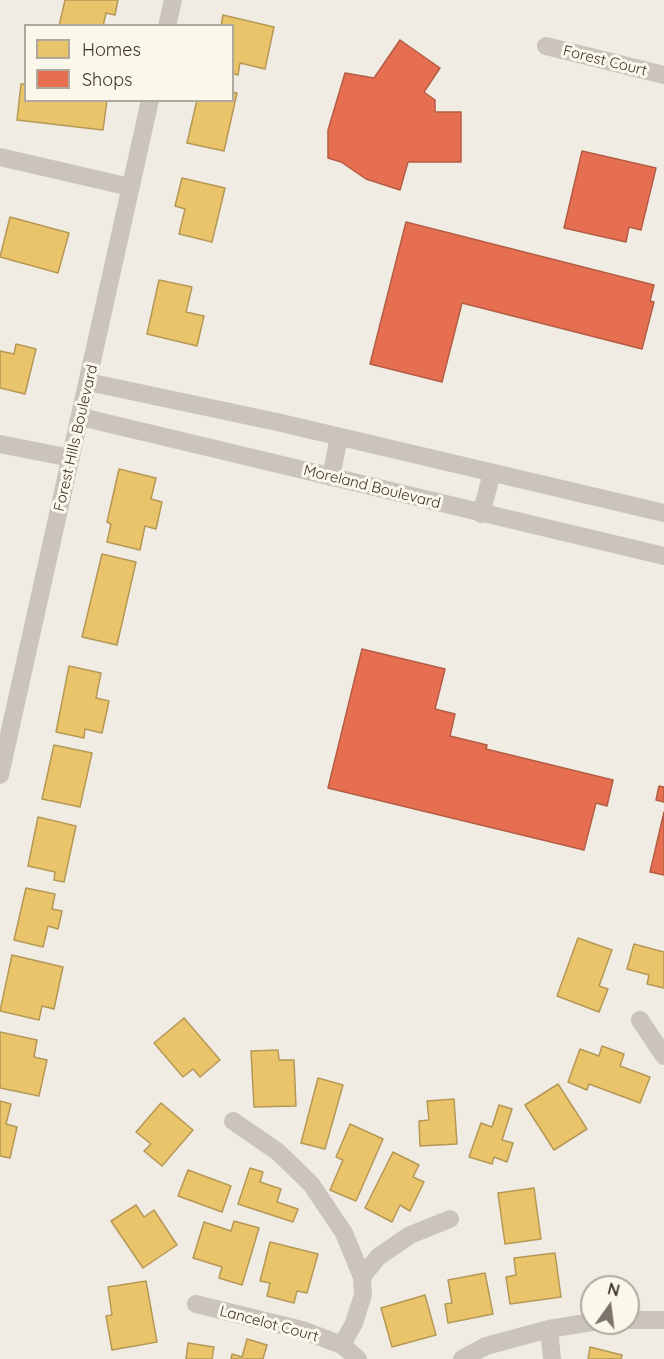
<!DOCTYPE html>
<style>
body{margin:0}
#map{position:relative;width:664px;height:1359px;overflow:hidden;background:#f0ece3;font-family:Quicksand,sans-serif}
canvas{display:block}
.legend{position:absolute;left:24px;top:24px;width:210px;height:78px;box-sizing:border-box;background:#fcf7eb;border:2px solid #afa89d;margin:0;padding:8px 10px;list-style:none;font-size:18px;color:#3c3229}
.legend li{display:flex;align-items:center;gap:12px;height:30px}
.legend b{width:30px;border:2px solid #afa89d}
.north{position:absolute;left:580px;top:1275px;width:60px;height:60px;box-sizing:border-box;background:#fcf7eb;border:2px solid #afa89d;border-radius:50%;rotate:14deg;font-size:16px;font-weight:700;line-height:24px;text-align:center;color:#3c3229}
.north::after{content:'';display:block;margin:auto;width:21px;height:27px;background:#7b736a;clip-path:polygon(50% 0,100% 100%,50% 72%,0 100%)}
</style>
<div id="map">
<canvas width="664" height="1359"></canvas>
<ul class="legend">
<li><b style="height:16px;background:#e9c46a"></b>Homes</li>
<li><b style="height:16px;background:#e76f51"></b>Shops</li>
</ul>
<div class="north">N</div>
</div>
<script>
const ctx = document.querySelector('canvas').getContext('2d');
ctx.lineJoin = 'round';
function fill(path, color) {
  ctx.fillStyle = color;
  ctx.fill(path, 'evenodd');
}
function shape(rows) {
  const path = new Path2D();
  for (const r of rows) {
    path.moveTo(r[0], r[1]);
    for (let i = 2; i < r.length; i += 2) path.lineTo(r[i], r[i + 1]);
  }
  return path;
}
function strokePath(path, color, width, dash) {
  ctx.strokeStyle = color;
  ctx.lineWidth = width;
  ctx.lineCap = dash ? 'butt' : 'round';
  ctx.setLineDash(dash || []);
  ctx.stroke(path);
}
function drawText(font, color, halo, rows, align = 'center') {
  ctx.font = font + ' Quicksand,sans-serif';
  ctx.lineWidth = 6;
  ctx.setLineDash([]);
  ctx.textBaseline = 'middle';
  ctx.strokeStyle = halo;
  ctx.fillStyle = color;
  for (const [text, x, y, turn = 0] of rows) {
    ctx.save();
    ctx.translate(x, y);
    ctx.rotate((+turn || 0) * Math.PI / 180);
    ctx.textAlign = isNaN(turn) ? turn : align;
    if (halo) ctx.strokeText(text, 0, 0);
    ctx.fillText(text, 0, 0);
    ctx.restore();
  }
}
const homes = shape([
 [65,0,118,0,115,15,106,13,103,26,59,26,65,0],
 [223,15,274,27,265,69,240,63,238,75,232,73,232,26,221,26,223,15],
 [21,84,26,84,26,100,107,100,103,130,17,120,21,84],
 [232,92,237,93,224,151,187,143,197,100,232,100,232,92],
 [182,178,225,188,212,242,179,234,185,209,175,206,182,178],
 [10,217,69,233,58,273,0,257,10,217],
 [159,280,192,287,186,312,204,316,197,346,147,334,159,280],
 [16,344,36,349,25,394,0,388,0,351,14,354,16,344],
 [119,469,156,478,151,499,162,502,156,529,145,526,140,550,107,542,111,524,107,522,119,469],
 [102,554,136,562,117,645,82,637,102,554],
 [69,666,101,673,96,698,109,701,102,733,85,729,84,738,56,732,69,666],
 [54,745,92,753,80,807,42,799,54,745],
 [38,817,76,826,64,882,54,880,55,872,28,866,38,817],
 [26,888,55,894,52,909,62,911,58,929,48,926,43,947,14,940,26,888],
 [578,938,612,950,599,986,608,989,599,1012,557,996,578,938],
 [634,944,664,952,664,988,647,984,649,975,627,969,634,944],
 [12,955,63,967,54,1009,42,1006,39,1020,0,1011,12,955],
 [184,1018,220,1060,200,1077,193,1069,183,1077,154,1043,184,1018],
 [0,1032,37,1040,34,1057,47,1060,39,1096,0,1088,0,1032],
 [602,1046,624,1054,620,1066,650,1077,640,1103,589,1084,587,1090,568,1082,580,1049,599,1056,602,1046],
 [278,1050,279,1060,294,1060,296,1106,254,1107,251,1051,278,1050],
 [318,1078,343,1085,325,1149,301,1143,318,1078],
 [558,1084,587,1129,554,1150,525,1105,558,1084],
 [454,1099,457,1144,420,1146,419,1121,429,1120,427,1101,454,1099],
 [0,1101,11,1104,6,1124,17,1127,10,1158,0,1156,0,1101],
 [161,1103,193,1130,162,1166,144,1151,151,1144,136,1132,161,1103],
 [499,1105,512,1109,502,1140,513,1143,507,1162,494,1157,492,1164,469,1157,481,1123,492,1127,499,1105],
 [350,1124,383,1139,356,1201,330,1190,343,1160,336,1157,350,1124],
 [393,1152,419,1165,413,1177,424,1182,410,1211,400,1205,392,1222,365,1208,393,1152],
 [250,1168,263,1172,260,1182,281,1189,277,1202,298,1209,293,1222,238,1204,250,1168],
 [188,1170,231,1186,222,1212,178,1196,188,1170],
 [534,1188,541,1239,505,1244,498,1193,534,1188],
 [136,1205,144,1217,154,1210,177,1245,143,1268,111,1221,136,1205],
 [234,1221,259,1228,242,1285,219,1278,222,1267,193,1258,204,1222,231,1231,234,1221],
 [270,1242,318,1254,307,1293,297,1291,294,1303,267,1296,270,1283,260,1281,270,1242],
 [555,1253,561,1297,510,1304,506,1277,516,1275,514,1258,555,1253],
 [485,1273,493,1314,448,1323,445,1304,452,1303,448,1280,485,1273],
 [146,1281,157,1342,112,1350,106,1316,112,1315,108,1287,146,1281],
 [425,1295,436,1335,392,1347,381,1308,425,1295],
 [247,1339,267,1345,263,1359,231,1359,232,1354,242,1357,247,1339],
 [188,1343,214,1347,212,1359,186,1359,188,1343],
 [590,1347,622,1355,621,1359,588,1359,590,1347]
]);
const shops = shape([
 [400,40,440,68,424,92,435,100,435,112,461,112,461,162,408,162,400,190,366,179,341,162,328,158,328,130,345,73,374,78,400,40],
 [582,151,656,168,641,230,629,227,626,242,564,228,582,151],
 [406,222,654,285,650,301,654,302,642,349,462,303,442,382,370,364,406,222],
 [362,649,445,669,435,709,455,714,450,736,487,745,486,749,613,780,607,806,596,803,584,850,328,788,362,649],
 [659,786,664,787,664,802,656,800,659,786],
 [664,812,664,875,650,872,664,812]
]);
const minor = shape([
 [167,26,173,0],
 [546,46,664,75],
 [0,157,130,187],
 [88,382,277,422,664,513],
 [81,417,664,556],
 [0,444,71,458],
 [331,477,339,437],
 [481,514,492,473],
 [0,775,150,100],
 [640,1020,664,1056],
 [233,1121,278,1152,311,1184,344,1233,362,1277,363,1295,354,1323,342,1345],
 [362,1277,378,1257,410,1235,450,1219],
 [196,1304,302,1330,342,1345,358,1359],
 [628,1320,664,1320],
 [549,1329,552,1359],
 [462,1359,486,1346,549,1329,592,1322]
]);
const streetNames = [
 ["Forest Court",605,61,14],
 ["Forest Hills Boulevard",76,438,-77],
 ["Moreland Boulevard",372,487,14],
 ["Lancelot Court",269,1324,15]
];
fill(homes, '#e9c46a');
strokePath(homes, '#b59856', 1.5);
fill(shops, '#e76f51');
strokePath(shops, '#b45d45', 1.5);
strokePath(minor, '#cac4bc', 18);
drawText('15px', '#3c3229', '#fcf7eb', streetNames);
</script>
